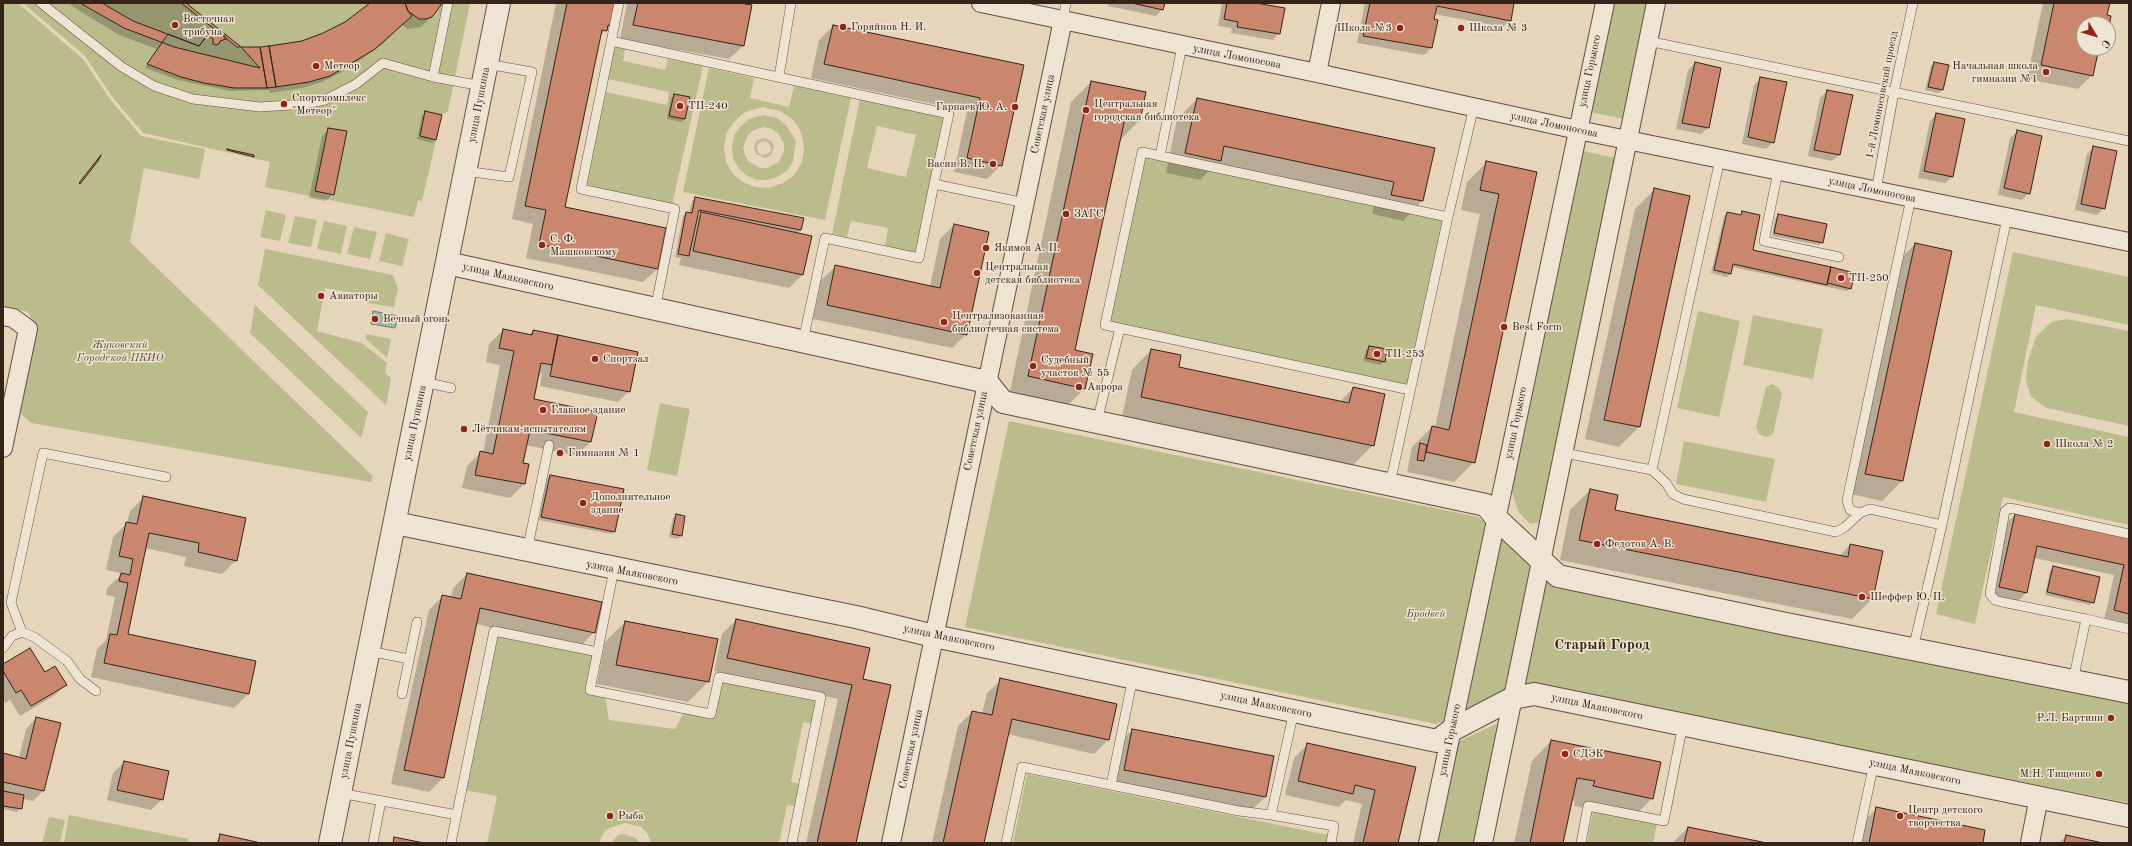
<!DOCTYPE html>
<meta charset="utf-8">
<style>
body{margin:0}
#map{position:relative;width:2132px;height:846px;overflow:hidden;background:#e6d5bb;font-family:"Old Standard TT",serif}
canvas{display:block}
.frame{position:absolute;inset:0;border:4px solid #352319;pointer-events:none}
.north{position:absolute;left:2076px;top:16px;width:40px;height:40px;box-sizing:border-box;background:#efe4d3;border:1px solid #a59789;border-radius:50%;rotate:128deg;font-size:11px;font-weight:700;line-height:16px;text-align:center;color:#352319}
.north::after{content:'';display:block;margin:auto;width:14px;height:18px;background:#8f2418;clip-path:polygon(50% 0,100% 100%,50% 72%,0 100%)}
</style>
<div id="map">
<canvas width="2132" height="846"></canvas>
<div class="frame"></div>
<div class="north">С</div>
</div>
<script>
const ctx = document.querySelector('canvas').getContext('2d');
ctx.lineJoin = 'round';
function fill(path, color) {
  ctx.fillStyle = color;
  ctx.fill(path, 'evenodd');
}
function shape(rows) {
  const path = new Path2D();
  for (const r of rows) {
    path.moveTo(r[0], r[1]);
    for (let i = 2; i < r.length; i += 2) path.lineTo(r[i], r[i + 1]);
  }
  return path;
}
function strokePath(path, color, width, dash) {
  ctx.strokeStyle = color;
  ctx.lineWidth = width;
  ctx.lineCap = dash ? 'butt' : 'round';
  ctx.setLineDash(dash || []);
  ctx.stroke(path);
}
function drawText(font, color, halo, rows, align = 'center') {
  ctx.font = font + ' "Old Standard TT",serif';
  ctx.lineWidth = 3;
  ctx.setLineDash([]);
  ctx.textBaseline = 'middle';
  ctx.strokeStyle = halo;
  ctx.fillStyle = color;
  for (const [text, x, y, turn = 0] of rows) {
    ctx.save();
    ctx.translate(x, y);
    ctx.rotate((+turn || 0) * Math.PI / 180);
    ctx.textAlign = isNaN(turn) ? turn : align;
    if (halo) ctx.strokeText(text, 0, 0);
    ctx.fillText(text, 0, 0);
    ctx.restore();
  }
}
const green = shape([
 [3,3,18,3,83,59,110,99,141,136,205,149,199,179,144,168,130,242,373,476,371,482,31,423,19,412,36,329,28,312,3,306],
 [23,3,470,3,448,111,442,115,422,201,418,200,414,217,265,187,270,162,143,133,113,98,85,56],
 [1613,3,1648,3,1624,119,1590,112],
 [615,47,625,49,623,61,665,70,668,59,703,66,672,205,585,185,606,92,667,105,669,92,608,79],
 [709,68,754,78,750,98,789,107,794,86,851,98,825,220,683,192],
 [763,107,780,111,792,119,799,128,803,140,804,152,801,164,794,175,783,183,769,188,755,187,743,182,733,174,726,162,724,146,727,132,734,122,745,112],
 [860,99,945,117,916,253,885,246,888,228,851,221,847,237,832,234],
 [877,126,916,135,906,177,867,168],
 [763,115,777,118,786,125,796,141,793,161,788,170,779,176,768,180,757,180,747,176,739,169,733,159,732,146,734,135,740,127,749,119],
 [764,127,772,129,778,133,784,144,784,150,779,162,767,168,760,168,748,161,745,155,743,147,748,135,754,130],
 [764,138,771,141,774,146,771,155,765,158,756,154,754,147,756,141],
 [764,141,769,143,771,148,770,153,762,155,758,153,757,147,758,143],
 [1583,151,1616,158,1539,522,1530,524,1518,511,1511,489],
 [1145,156,1443,220,1407,385,1109,322],
 [266,210,286,215,280,241,260,237],
 [295,216,317,220,311,247,288,243],
 [324,221,347,226,341,254,317,249],
 [354,227,377,232,370,259,347,254],
 [386,233,409,239,402,266,379,261],
 [265,249,393,275,398,289,394,307,367,303,368,296,325,288,317,331,362,343,387,363,385,373,391,378,386,405,258,285],
 [2013,252,2129,277,2129,325,2036,305,2014,412,2129,437,2129,525,2003,497,1975,624,1936,614],
 [255,305,368,412,361,438,250,333],
 [1698,311,1740,321,1719,417,1677,408],
 [1753,315,1823,329,1813,379,1743,365],
 [2067,319,2129,331,2129,426,2047,408,2031,397,2026,380,2028,360,2036,337,2051,322],
 [366,334,391,339,387,358,366,339],
 [1772,384,1779,388,1782,394,1773,434,1766,437,1759,434,1756,427,1766,387],
 [660,403,690,409,677,476,647,470],
 [1009,421,1478,517,1558,587,2129,702,2129,803,1537,685,1436,724,965,627],
 [1684,441,1775,459,1766,502,1676,484],
 [496,634,595,654,587,692,605,695,609,720,675,729,684,712,713,717,721,680,817,699,812,724,803,722,791,782,801,784,796,807,787,805,779,843,651,843,647,833,641,827,625,823,609,828,603,834,599,843,487,843,497,796,464,790],
 [1499,723,1474,843,1438,843,1459,741],
 [1027,774,1328,835,1327,843,1013,843],
 [1593,811,1657,824,1653,843,1587,843],
 [69,815,189,839,188,843,64,843],
 [49,817,65,820,60,843,42,843],
 [624,834,636,838,640,843,611,843,618,835]
]);
const water = shape([
 [373,311,398,316,395,328,371,324,373,311]
]);
const shadow = shape([
 [67,3,184,3,241,49,302,42,323,34,365,10,372,3,439,3,432,16,421,27,408,29,402,25,383,44,346,70,322,82,302,88,270,93,269,90,230,91,178,80,145,68,157,49,119,35],
 [556,3,615,3,610,25,600,36,564,208,657,269,643,282,526,258,533,224,512,219],
 [627,3,734,3,743,46,729,59,620,39],
 [1109,3,1164,3,1162,9,1156,16,1108,6],
 [1222,3,1250,3,1279,33,1273,40,1231,33,1232,28,1218,26],
 [1365,3,1513,3,1510,20,1503,27,1434,14,1433,20,1437,21,1431,48,1424,55,1357,43],
 [2043,3,2109,3,2106,16,2110,17,2108,27,2108,24,2084,24,2084,48,2099,48,2092,75,2078,89,2027,79],
 [833,26,1022,66,1001,165,987,179,954,172,967,111,811,78,819,40],
 [1695,63,1708,128,1701,134,1676,129,1688,70],
 [1934,63,1942,90,1939,93,1925,90,1931,66],
 [1761,78,1773,142,1766,149,1742,144,1754,85],
 [1091,82,1139,121,1119,141,1074,351,1085,388,1065,408,1009,396,1071,102],
 [1827,91,1839,155,1832,161,1808,156,1820,98],
 [674,95,685,119,681,122,667,119,671,98],
 [1197,99,1433,149,1422,201,1403,221,1372,214,1375,201,1213,167,1200,180,1166,173,1177,119],
 [426,112,435,140,432,143,417,139,422,115],
 [1936,115,1952,177,1945,183,1918,178,1930,121],
 [329,129,333,194,326,201,309,198,322,136],
 [2017,132,2029,193,2022,200,1998,195,2010,138],
 [2094,147,2104,208,2097,215,2075,210,2087,154],
 [1487,162,1536,173,1474,462,1454,482,1407,472,1412,447,1432,427,1435,428,1480,214,1461,210,1467,182],
 [1655,189,1689,197,1639,427,1619,447,1585,439,1635,209],
 [695,198,803,218,801,230,797,234,803,274,789,288,679,265,681,258,675,257,683,216,686,213,689,214,692,201],
 [697,213,701,213,696,218],
 [1743,212,1752,250,1851,288,1847,291,1732,267,1730,274,1727,277,1711,273,1724,216,1728,213,1740,216],
 [1778,215,1822,242,1819,245,1772,236,1775,219],
 [954,225,966,334,952,348,813,319,821,280,835,267,930,287,940,239],
 [1915,244,1951,252,1902,481,1882,501,1846,493,1895,264],
 [503,330,529,335,533,331,636,352,629,391,618,402,540,386,542,373,537,379,532,400,590,442,577,456,526,445,522,463,528,465,524,484,510,498,462,488,467,466,481,452,483,453,500,365,486,362,489,344],
 [1369,347,1386,350,1384,362,1380,365,1363,361,1366,350],
 [1151,350,1178,368,1340,402,1353,388,1373,445,1353,465,1122,417,1132,370],
 [550,476,615,531,611,534,539,520,547,479],
 [1590,490,1614,511,1839,556,1850,545,1881,551,1872,599,1852,619,1560,560,1570,510],
 [144,497,236,560,222,574,184,566,186,557,145,548,126,635,255,662,248,694,234,708,91,677,97,649,106,640,115,597,106,595,107,588,119,577,120,573,106,570,113,537,127,523,130,511],
 [676,515,681,536,678,539,669,537,673,518],
 [2015,515,2129,539,2129,626,2104,621,2114,575,2034,558,2026,593,2016,603,1989,598,2004,525],
 [2053,568,2093,602,2090,605,2045,595,2050,571],
 [467,574,594,632,581,646,476,624,443,778,429,792,391,784,429,610,443,596,451,598,453,588],
 [736,620,862,680,855,843,806,843,838,699,714,671,722,634],
 [625,622,708,682,688,702,597,684,605,642],
 [3,665,44,674,65,685,55,695,20,716,10,700,5,703,3,699],
 [1001,680,1108,740,1094,754,1007,734,983,843,932,843,958,726,972,712,982,714,987,693],
 [36,718,59,724,43,791,33,801,22,799,21,808,17,812,3,809,3,754,19,758,26,729],
 [1132,730,1265,797,1251,811,1110,783,1118,744],
 [1551,741,1652,798,1633,818,1574,806,1575,801,1571,800,1562,843,1514,843,1532,761],
 [1308,744,1415,768,1397,843,1353,843,1362,804,1346,800,1339,807,1285,795,1294,758],
 [124,762,162,799,151,810,107,800,113,773],
 [1877,808,1982,843,1854,843,1857,828],
 [1688,828,1762,843,1672,843],
 [220,835,256,843,216,843],
 [2066,836,2098,843,2059,843]
]);
const building = shape([
 [80,3,186,3,240,46,260,68,174,47,124,28,80,3],
 [102,3,181,3,213,28,199,46,133,21,102,3],
 [370,3,405,3,408,11,412,16,375,49,330,76,309,82,276,87,269,46,302,41,323,33,345,22,370,3],
 [405,3,441,3,441,5,432,17,426,19,419,19,408,11,405,3],
 [567,3,616,3,611,26,608,25,607,31,602,30,565,207,666,228,658,269,539,244,546,210,525,206,567,3],
 [638,3,739,3,752,5,744,46,633,25,638,3],
 [1132,3,1165,3,1163,10,1132,3],
 [1227,3,1256,3,1285,8,1280,34,1237,27,1238,22,1224,19,1227,3],
 [1370,3,1514,3,1511,21,1437,6,1434,19,1438,20,1432,48,1363,36,1370,3],
 [2054,3,2110,3,2107,15,2111,16,2108,32,2108,24,2084,24,2084,48,2099,48,2093,76,2041,65,2054,3],
 [833,25,1024,65,1002,166,967,158,980,98,824,64,833,25],
 [213,28,237,47,260,47,267,88,234,88,204,83,181,77,147,64,168,34,199,46,213,28],
 [216,31,224,35,226,39,220,41,219,44,216,45,213,44,213,39,208,35,216,31],
 [269,46,276,87,267,88,260,47,269,46],
 [1695,62,1721,68,1709,128,1682,123,1695,62],
 [1934,62,1949,65,1943,90,1928,87,1934,62],
 [1760,77,1787,82,1774,143,1748,137,1760,77],
 [1091,81,1146,92,1140,121,1125,118,1075,350,1093,354,1085,389,1028,376,1091,81],
 [1827,90,1853,95,1840,155,1814,150,1827,90],
 [674,94,690,97,685,119,669,116,674,94],
 [1197,98,1435,148,1423,201,1391,195,1394,182,1224,146,1221,161,1185,153,1197,98],
 [425,111,442,115,436,140,420,136,425,111],
 [1936,113,1965,119,1953,177,1924,171,1936,113],
 [328,128,347,131,334,195,315,191,328,128],
 [2017,130,2042,136,2030,194,2004,188,2017,130],
 [2093,146,2117,151,2105,209,2081,204,2093,146],
 [227,149,254,155,254,157,227,150,227,149],
 [101,155,98,161,80,184,79,183,101,155],
 [1486,161,1537,172,1475,463,1426,452,1432,426,1449,430,1499,194,1480,190,1486,161],
 [1654,188,1690,196,1640,427,1604,420,1654,188],
 [695,197,804,218,801,230,699,210,689,256,678,254,686,212,692,213,695,197],
 [1742,211,1760,215,1753,250,1831,267,1827,285,1733,264,1731,274,1714,270,1727,212,1741,215,1742,211],
 [701,212,812,236,803,275,693,251,701,212],
 [1778,214,1827,224,1823,243,1774,233,1778,214],
 [954,224,989,232,967,335,827,305,835,265,940,288,954,224],
 [1915,243,1952,251,1903,481,1865,474,1915,243],
 [1831,267,1855,273,1851,289,1827,283,1831,267],
 [503,329,532,335,533,330,558,335,552,365,541,363,534,399,598,412,591,442,530,430,523,463,529,464,525,484,475,475,480,451,493,454,514,351,499,348,503,329],
 [558,335,638,352,630,392,550,376,558,335],
 [1369,346,1387,349,1385,362,1366,358,1369,346],
 [1151,349,1181,355,1179,367,1349,403,1353,387,1385,394,1374,446,1141,397,1151,349],
 [1420,443,1427,445,1424,461,1417,460,1420,443],
 [550,475,624,489,615,532,541,517,550,475],
 [1590,489,1618,495,1615,510,1848,557,1850,544,1883,551,1873,599,1579,540,1590,489],
 [143,496,246,518,237,561,198,552,199,543,149,533,128,634,256,661,249,694,104,663,110,634,117,635,128,583,119,581,121,573,130,575,133,559,119,556,126,522,137,524,143,496],
 [676,514,685,516,682,536,672,534,676,514],
 [2015,514,2129,538,2129,614,2114,610,2124,565,2037,546,2027,593,1999,587,2015,514],
 [2053,566,2100,577,2094,603,2047,592,2053,566],
 [467,573,602,602,595,633,480,608,444,778,404,770,442,595,461,599,467,573],
 [736,619,870,648,863,679,891,685,856,843,817,843,852,685,727,658,736,619],
 [625,621,718,639,709,682,616,665,625,621],
 [30,648,45,672,55,666,67,685,31,706,21,690,16,693,3,671,3,664,30,648],
 [1000,678,1117,704,1109,740,1012,719,984,843,943,843,972,711,992,715,1000,678],
 [36,717,61,723,44,791,3,782,3,753,26,759,36,717],
 [1132,729,1274,756,1266,797,1124,770,1132,729],
 [1551,740,1661,762,1653,799,1593,786,1595,781,1577,778,1563,843,1530,843,1551,740],
 [1307,743,1416,767,1398,843,1363,843,1375,790,1355,785,1353,794,1298,781,1307,743],
 [124,761,169,771,163,800,117,790,124,761],
 [3,791,24,795,22,809,3,806,3,791],
 [1876,807,1985,830,1983,843,1869,843,1876,807],
 [1688,827,1767,843,1684,843,1688,827],
 [220,834,261,843,218,843,220,834],
 [2066,835,2103,843,2064,843,2066,835],
 [394,837,424,843,393,843,394,837]
]);
const service = shape([
 [41,3,122,67,154,86,193,99,260,107,305,104,325,100,356,84,383,63,433,77,482,86],
 [619,3,581,189,675,209,655,310],
 [1063,20,1066,3],
 [611,41,949,114,934,184],
 [1648,41,2129,141],
 [433,77,448,3],
 [779,77,791,3],
 [1160,156,1182,46],
 [465,171,509,177,532,72,487,64],
 [1778,171,1764,241,1839,257],
 [1876,191,1894,92,1913,3],
 [803,341,825,238,919,258,934,184,1025,203],
 [424,382,451,388],
 [1410,390,1105,325,1124,236,1142,152,1448,217],
 [1097,422,1120,328],
 [1564,453,1652,470,1666,483,1673,494,1683,499,1836,532,1845,527,1860,513,1870,509,1942,525],
 [1652,470,1720,159],
 [1390,484,1448,217,1474,106],
 [1860,513,1850,510,1847,500,1911,198],
 [527,551,549,445],
 [614,569,590,690,711,714,719,677,821,697,792,843],
 [2086,619,2129,629],
 [22,632,11,603,43,453,166,477],
 [3,648,12,636,22,632,34,637,67,661,80,679,96,691],
 [1913,649,1942,525,2007,218],
 [369,651,409,659],
 [2073,681,2086,619,2002,602,1995,600,1990,594,2005,511,2009,508,2015,509,2129,534],
 [402,694,417,622],
 [1111,785,1133,677],
 [340,793,457,815],
 [1271,815,1294,711],
 [373,843,381,801],
 [451,843,494,631,598,652],
 [1006,843,1022,767,1239,811,1271,815,1334,826,1331,843],
 [1581,843,1588,806,1664,821,1683,724],
 [1857,843,1874,763]
]);
const minor = shape([
 [981,3,1317,73,1578,130,2129,242],
 [1317,73,1331,3],
 [3,316,13,318,28,329,3,448],
 [891,843,1063,20],
 [1428,843,1605,3],
 [1483,843,1656,3],
 [2030,843,2039,797]
]);
const tertiary = shape([
 [447,263,987,382,1003,402,1486,505,1496,518,1558,576,1786,624,2129,692],
 [395,523,856,617,934,636,1437,741,1452,730,1513,698,1534,694,2129,816],
 [330,843,499,3]
]);
const markers = [
 [175,25,4,"#8f2418"],
 [843,27,4,"#8f2418"],
 [1400,28,4,"#8f2418"],
 [1461,28,4,"#8f2418"],
 [316,66,4,"#8f2418"],
 [2046,72,4,"#8f2418"],
 [284,104,4,"#8f2418"],
 [680,106,4,"#8f2418"],
 [1015,107,4,"#8f2418"],
 [1086,110,4,"#8f2418"],
 [993,164,4,"#8f2418"],
 [1066,214,4,"#8f2418"],
 [542,245,4,"#8f2418"],
 [986,248,4,"#8f2418"],
 [977,273,4,"#8f2418"],
 [1841,278,4,"#8f2418"],
 [321,296,4,"#8f2418"],
 [375,319,4,"#8f2418"],
 [944,322,4,"#8f2418"],
 [1504,327,4,"#8f2418"],
 [1377,354,4,"#8f2418"],
 [595,359,4,"#8f2418"],
 [1033,366,4,"#8f2418"],
 [1079,387,4,"#8f2418"],
 [543,410,4,"#8f2418"],
 [464,429,4,"#8f2418"],
 [2047,444,4,"#8f2418"],
 [560,453,4,"#8f2418"],
 [583,503,4,"#8f2418"],
 [1597,544,4,"#8f2418"],
 [1862,597,4,"#8f2418"],
 [2111,718,4,"#8f2418"],
 [1565,754,4,"#8f2418"],
 [2099,774,4,"#8f2418"],
 [610,816,4,"#8f2418"],
 [1900,816,4,"#8f2418"]
];
const poiNames = [
 ["Восточная",183,19],
 ["трибуна",183,32],
 ["Горяйнов Н. И.",851,27],
 ["Школа №3",1392,28,"right"],
 ["Школа № 3",1469,28],
 ["Метеор",324,66],
 ["Начальная школа",2038,66,"right"],
 ["гимназии №1",2038,79,"right"],
 ["Спорткомплекс",292,98],
 ["\"Метеор\"",292,111],
 ["Центральная",1094,104],
 ["городская библиотека",1094,117],
 ["ТП-240",688,106],
 ["Гарнаев Ю. А.",1007,107,"right"],
 ["Васин В. П.",985,164,"right"],
 ["ЗАГС",1074,214],
 ["С. Ф.",550,239],
 ["Машковскому",550,252],
 ["Якимов А. П.",994,248],
 ["Центральная",985,267],
 ["детская библиотека",985,280],
 ["ТП-250",1849,278],
 ["Авиаторы",329,296],
 ["Централизованная",952,316],
 ["библиотечная система",952,329],
 ["Вечный огонь",383,319],
 ["Best Form",1512,327],
 ["ТП-253",1385,354],
 ["Спортзал",603,359],
 ["Судебный",1041,360],
 ["участок № 55",1041,373],
 ["Аврора",1087,387],
 ["Главное здание",551,410],
 ["Лётчикам-испытателям",472,429],
 ["Школа № 2",2055,444],
 ["Гимназия № 1",568,453],
 ["Дополнительное",591,497],
 ["здание",591,510],
 ["Федотов А. В.",1605,544],
 ["Шеффер Ю. П.",1870,597],
 ["Р.Л. Бартини",2103,718,"right"],
 ["СДЭК",1573,754],
 ["М.Н. Тищенко",2091,774,"right"],
 ["Центр детского",1908,810],
 ["творчества",1908,823],
 ["Рыба",618,816]
];
const streetNames = [
 ["улица Ломоносова",1237,57,11],
 ["улица Горького",1590,71,-78],
 ["1-й Ломоносовский проезд",1882,95,-79],
 ["улица Пушкина",479,105,-79],
 ["Советская улица",1043,114,-78],
 ["улица Ломоносова",1554,125,12],
 ["улица Ломоносова",1872,190,12],
 ["улица Маяковского",508,277,13],
 ["улица Пушкина",415,423,-78],
 ["улица Горького",1516,423,-78],
 ["Советская улица",976,431,-78],
 ["улица Маяковского",632,573,11],
 ["улица Маяковского",949,638,12],
 ["улица Маяковского",1266,705,12],
 ["улица Маяковского",1597,707,12],
 ["улица Горького",1450,740,-78],
 ["улица Пушкина",351,741,-79],
 ["Советская улица",911,749,-78],
 ["улица Маяковского",1915,772,12]
];
const parkNames = [
 ["Жуковский",120,345],
 ["Городской ПКИО",120,358],
 ["Бродвей",1426,614]
];
const districtNames = [
 ["Старый Город",1602,645]
];
fill(green, '#bbbc8c');
fill(water, '#97b9aa');
strokePath(water, '#707d70', 1);
fill(shadow, '#0003');
fill(building, '#cb866e');
strokePath(building, '#352319', 1);
strokePath(service, '#615042', 10);
strokePath(minor, '#615042', 20);
strokePath(tertiary, '#615042', 24);
strokePath(service, '#efe4d3', 9);
strokePath(minor, '#efe4d3', 18);
strokePath(tertiary, '#efe4d3', 22);
for (const [x, y, r, color] of markers) {
  const dot = new Path2D();
  dot.arc(x, y, r, 0, 2 * Math.PI);
  ctx.fillStyle = color;
  ctx.fill(dot);
  strokePath(dot, '#efe4d3', 1.5);
}
drawText('11px', '#352319', '#efe4d3', poiNames, 'left');
drawText('11px', '#352319', '#efe4d3', streetNames);
drawText('italic 11px', '#564936', '#efe4d3', parkNames);
drawText('bold 15px', '#352319', '#efe4d3', districtNames);
</script>
